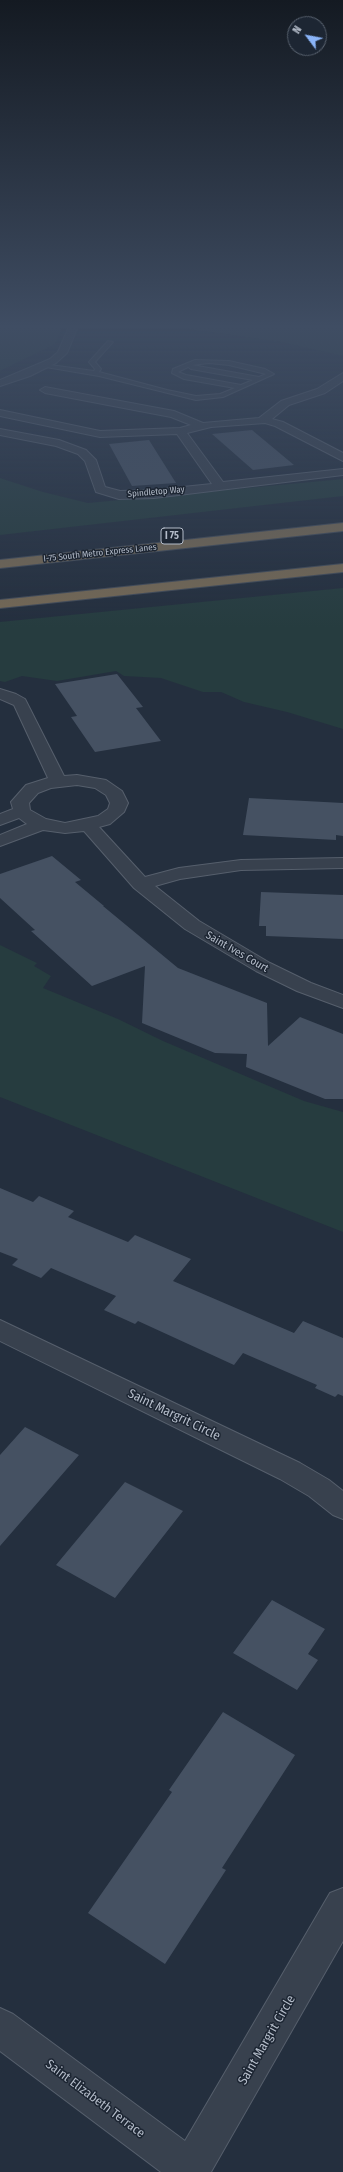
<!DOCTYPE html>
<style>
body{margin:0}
#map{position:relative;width:343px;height:2172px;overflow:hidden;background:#242f3e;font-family:"Fira Sans Condensed",sans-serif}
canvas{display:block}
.north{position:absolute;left:287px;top:16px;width:40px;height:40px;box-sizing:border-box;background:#1d2633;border:1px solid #59626f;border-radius:50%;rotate:302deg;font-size:11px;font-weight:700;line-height:16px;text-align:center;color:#b4bcc9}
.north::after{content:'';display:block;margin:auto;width:14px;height:18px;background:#8ab4f8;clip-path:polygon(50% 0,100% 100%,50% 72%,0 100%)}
</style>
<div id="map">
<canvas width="343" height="2172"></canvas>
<div class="north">N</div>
</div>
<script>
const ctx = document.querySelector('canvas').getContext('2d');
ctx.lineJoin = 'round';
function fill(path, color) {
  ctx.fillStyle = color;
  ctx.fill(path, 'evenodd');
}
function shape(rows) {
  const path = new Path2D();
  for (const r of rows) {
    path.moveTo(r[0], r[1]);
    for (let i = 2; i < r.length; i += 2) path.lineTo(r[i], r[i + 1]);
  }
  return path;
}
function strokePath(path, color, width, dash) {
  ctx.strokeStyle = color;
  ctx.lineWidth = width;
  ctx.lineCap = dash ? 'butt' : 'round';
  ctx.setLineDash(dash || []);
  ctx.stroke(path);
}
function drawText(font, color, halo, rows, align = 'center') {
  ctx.font = font + ' "Fira Sans Condensed",sans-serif';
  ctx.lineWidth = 3;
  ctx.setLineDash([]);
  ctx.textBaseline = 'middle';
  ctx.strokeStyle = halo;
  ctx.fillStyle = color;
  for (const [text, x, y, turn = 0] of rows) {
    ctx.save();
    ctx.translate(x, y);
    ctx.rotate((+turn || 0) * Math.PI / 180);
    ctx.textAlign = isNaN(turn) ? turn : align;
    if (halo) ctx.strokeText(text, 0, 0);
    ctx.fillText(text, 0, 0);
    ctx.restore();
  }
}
const green = shape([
 [0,324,64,324,55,344,0,371],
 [154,324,343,324,343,356,281,342],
 [0,478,43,492,88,503,343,479,343,496,0,535],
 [343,588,343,729,287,712,244,702,221,692,203,692,161,678,124,676,116,671,57,681,22,676,5,682,0,681,0,622],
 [0,945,37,963,34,966,51,976,43,988,118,1019,163,1041,304,1101,343,1112,343,1232,0,1097]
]);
const building = shape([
 [252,430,294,465,253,470,212,434],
 [149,440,176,483,132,486,109,444],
 [117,674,143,707,136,708,161,741,95,752,71,717,77,716,55,684],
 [249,798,343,803,343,836,336,835,336,840,243,835],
 [52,856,81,880,75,882,104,906,103,906,178,968,267,1003,268,1046,300,1017,343,1034,343,1099,325,1099,246,1067,247,1054,215,1053,142,1023,145,966,92,986,31,931,35,930,0,898,0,874],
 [261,892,343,895,343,939,266,936,266,926,259,926],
 [0,1188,33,1202,39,1196,74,1211,68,1217,128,1242,135,1235,191,1259,173,1281,294,1333,303,1321,343,1338,343,1396,338,1394,335,1397,315,1388,317,1385,243,1353,234,1365,138,1321,135,1324,104,1310,116,1296,51,1268,41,1278,12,1265,18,1259,0,1252],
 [25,1427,79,1455,0,1546,0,1455],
 [125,1482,183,1511,115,1598,56,1565],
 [272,1600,325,1629,308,1654,318,1660,297,1690,233,1653],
 [223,1712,295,1755,222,1868,226,1870,165,1964,88,1913,172,1792,169,1790]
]);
const service = shape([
 [108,341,113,342,95,362,101,369,99,372,167,390,196,396,220,394,235,388,184,379,172,373,173,369,195,360,229,361,265,369,274,374,223,397,196,400,99,376,40,366,43,364,94,371,95,369,89,362,108,341],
 [209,363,229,365,266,374,259,377,192,365,209,363],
 [188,367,191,369,253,380,241,385,186,375,178,372,188,367]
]);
const minor = shape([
 [70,324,79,324,67,353,56,363,30,376,0,386,0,380,50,359,58,352,70,324],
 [343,373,343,381,325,393,289,405,272,419,283,422,343,453,343,461,275,426,265,423,211,427,187,433,223,482,343,469,343,475,154,498,119,499,96,492,85,461,78,454,56,446,0,435,0,429,59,440,86,450,96,460,105,487,120,491,154,490,212,484,177,434,100,437,0,416,0,410,100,431,180,428,191,425,171,417,45,393,40,390,45,387,174,411,203,423,259,418,281,401,317,389,343,373],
 [0,689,16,694,25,699,64,776,77,775,106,780,122,791,128,803,124,812,110,824,99,827,145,877,179,868,241,860,343,858,343,868,241,870,180,879,155,886,199,921,270,963,311,983,343,995,343,1008,297,991,256,971,185,929,134,888,84,831,65,833,43,830,0,846,0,835,27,824,19,818,0,825,0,814,13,809,11,802,26,785,48,778,14,705,0,699,0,689],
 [77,785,95,788,106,795,110,803,108,809,98,816,65,823,46,819,30,810,29,803,38,793,51,788,77,785],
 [0,1320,300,1463,329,1480,343,1491,343,1519,333,1515,309,1496,280,1479,0,1341,0,1320],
 [343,1888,343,1941,211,2172,161,2172,0,2051,0,2008,13,2014,185,2141,330,1893,343,1888]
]);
const motorway = shape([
 [343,523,343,531,0,568,0,560,343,523],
 [343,564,343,572,0,608,0,600,343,564]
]);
const farStreetnames = [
 ["Spindletop Way",156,492,-5],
 ["I-75 South Metro Express Lanes",100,553,-6]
];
const shields = [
 [172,536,22]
];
const shieldNames = [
 ["I 75",172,536]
];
const streetNames = [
 ["Saint Ives Court",237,952,30]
];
const nearStreetnames = [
 ["Saint Margrit Circle",174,1415,26],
 ["Saint Margrit Circle",267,2040,-60],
 ["Saint Elizabeth Terrace",95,2099,37]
];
fill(green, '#263c3f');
fill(building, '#455162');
strokePath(service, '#565f6c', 2);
strokePath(minor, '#565f6c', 2);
strokePath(motorway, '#434c59', 2);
fill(service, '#38414e');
fill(minor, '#38414e');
fill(motorway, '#746855');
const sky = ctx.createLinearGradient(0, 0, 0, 628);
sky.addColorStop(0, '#141a22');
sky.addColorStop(0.52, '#3f4d63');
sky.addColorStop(1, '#3f4d6300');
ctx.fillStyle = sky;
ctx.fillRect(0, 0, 343, 628);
drawText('9px', '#b4bcc9', '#1d2633', farStreetnames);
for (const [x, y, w] of shields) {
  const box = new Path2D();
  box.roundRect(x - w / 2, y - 8, w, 16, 3);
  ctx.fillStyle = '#1d2633';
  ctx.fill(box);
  strokePath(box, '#b4bcc9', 1);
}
drawText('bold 10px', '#b4bcc9', null, shieldNames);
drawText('11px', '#b4bcc9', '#1d2633', streetNames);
drawText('13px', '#b4bcc9', '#1d2633', nearStreetnames);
</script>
